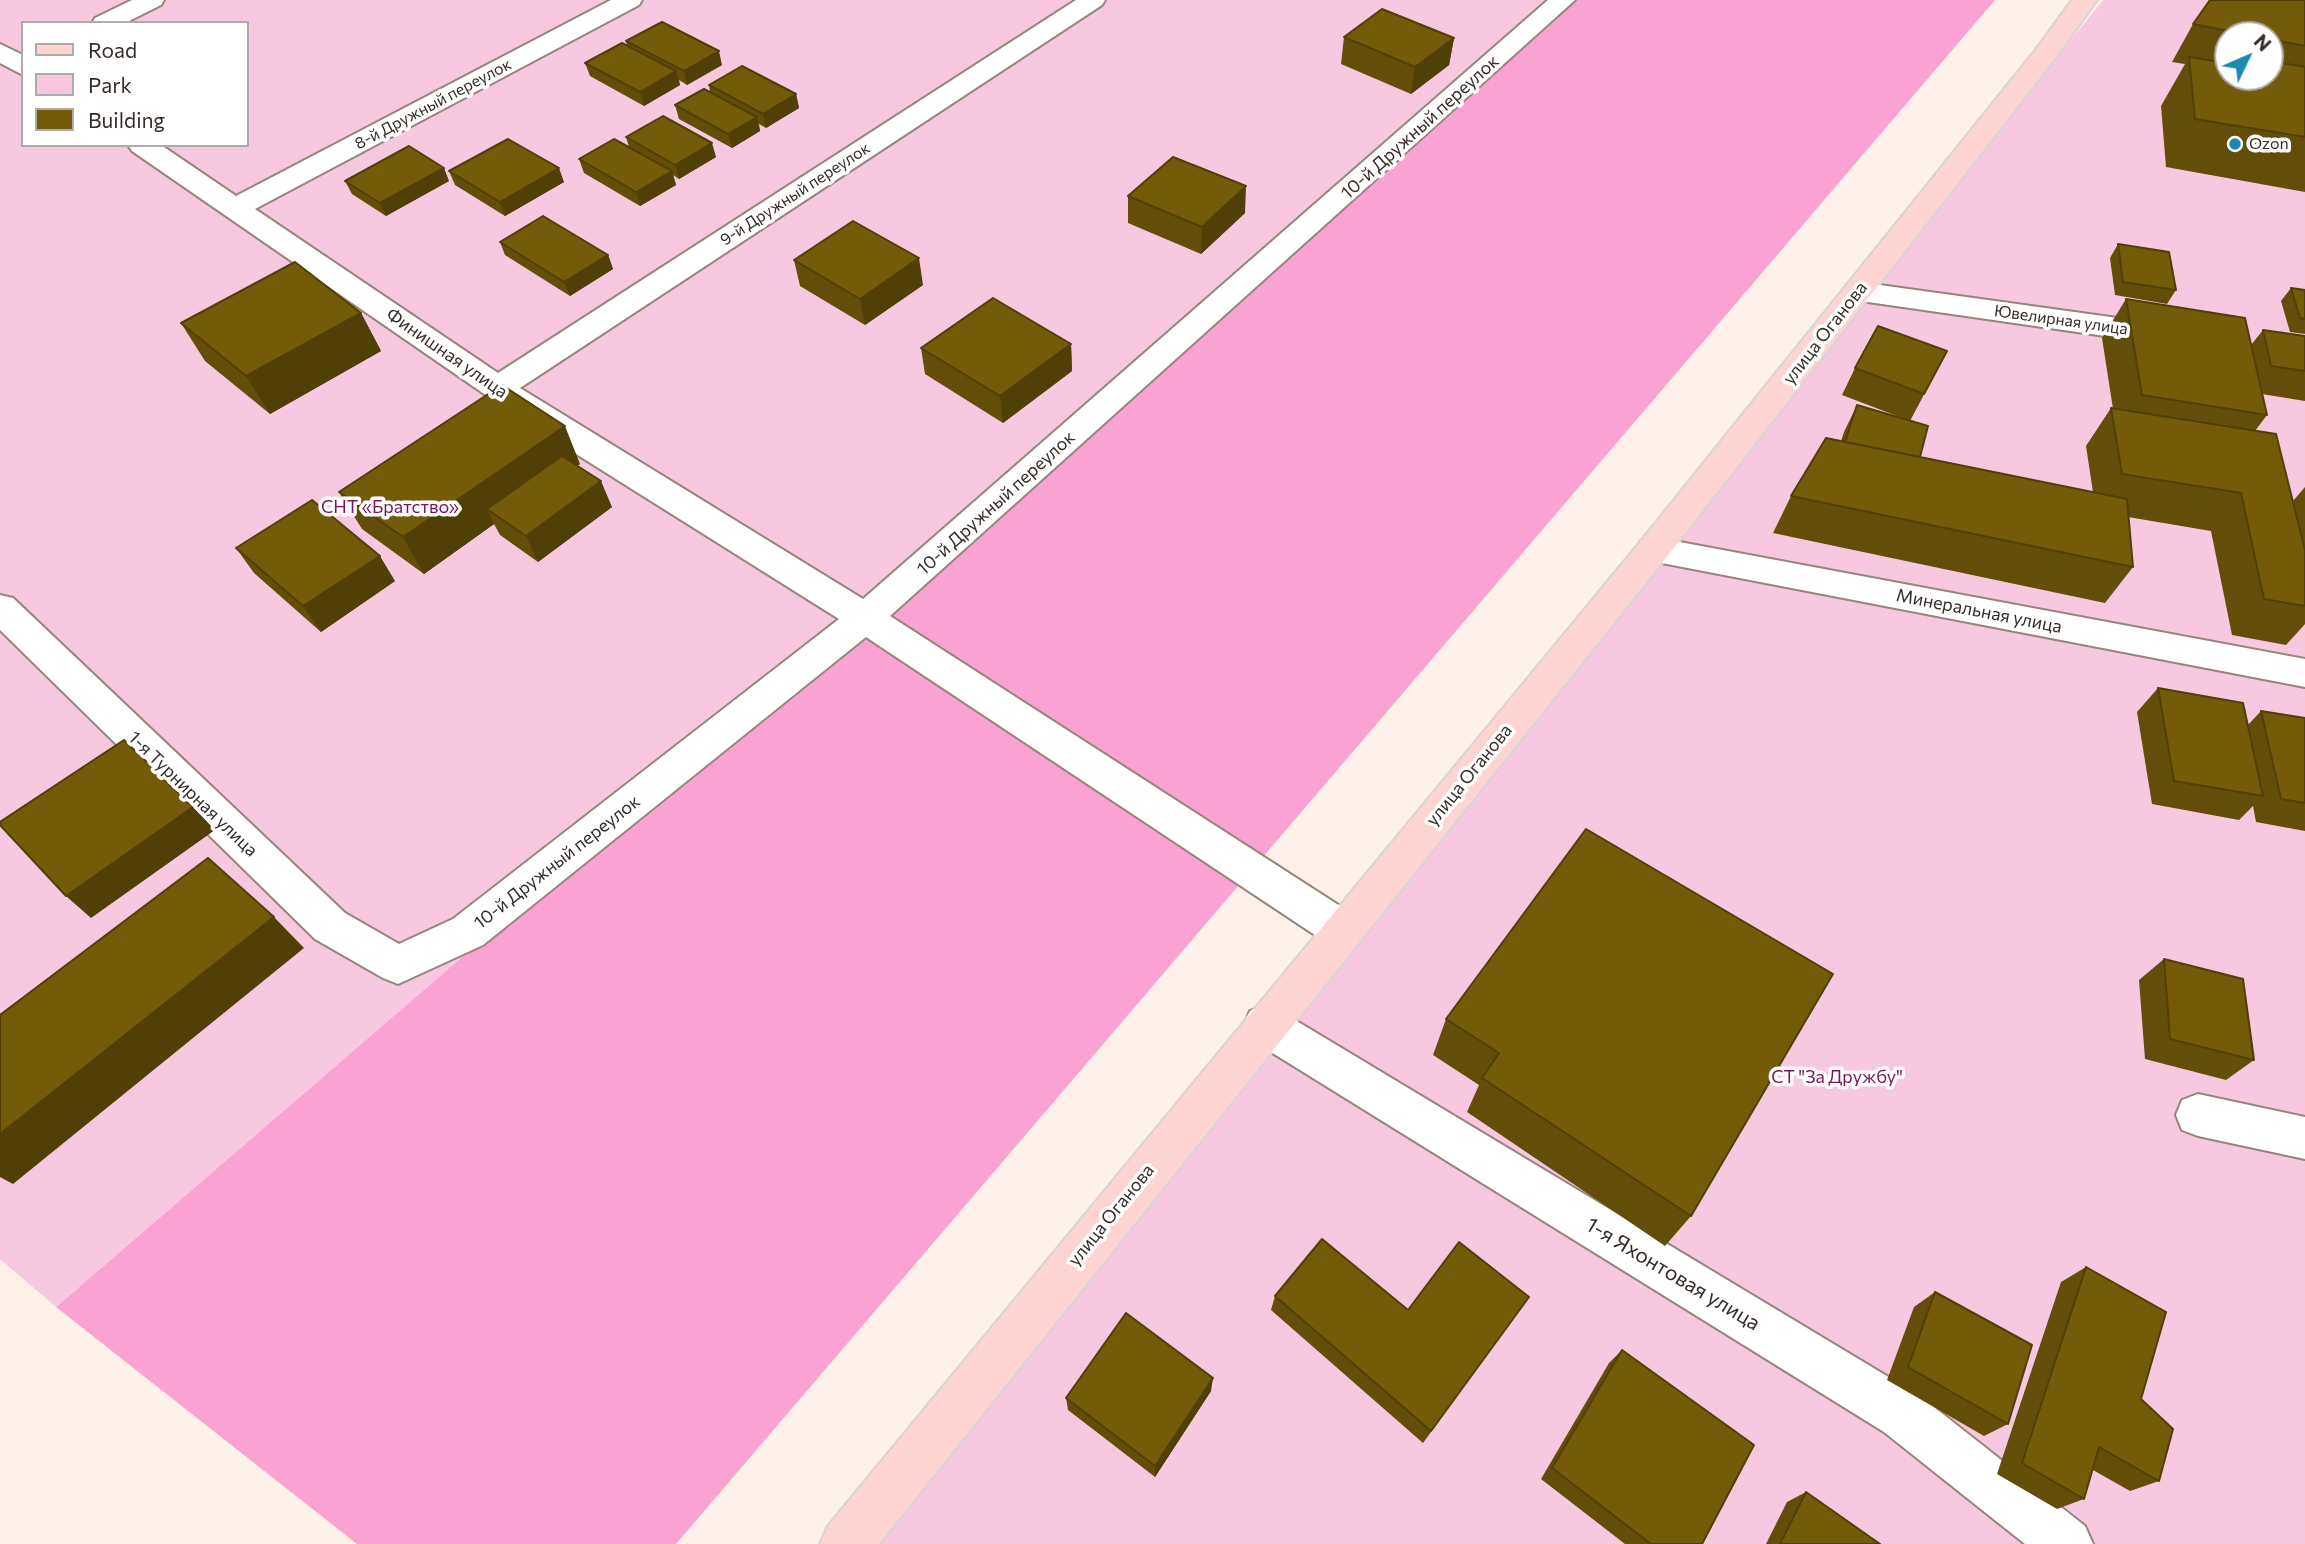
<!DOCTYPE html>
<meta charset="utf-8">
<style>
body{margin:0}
#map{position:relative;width:2305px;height:1544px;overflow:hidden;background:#fef1e9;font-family:Commissioner,sans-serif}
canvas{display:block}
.legend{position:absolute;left:21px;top:21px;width:228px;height:126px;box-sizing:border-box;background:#fff;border:2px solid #aeaba9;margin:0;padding:9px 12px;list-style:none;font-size:21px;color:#342c27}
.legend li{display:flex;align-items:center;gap:14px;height:35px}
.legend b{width:35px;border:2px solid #aeaba9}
.north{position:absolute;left:2214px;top:21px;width:70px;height:70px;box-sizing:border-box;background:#fff;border:2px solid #aeaba9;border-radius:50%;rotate:46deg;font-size:19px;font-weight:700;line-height:28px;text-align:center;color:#342c27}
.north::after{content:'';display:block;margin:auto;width:24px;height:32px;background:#1e89b0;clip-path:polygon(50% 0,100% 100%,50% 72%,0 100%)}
</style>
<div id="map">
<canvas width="2305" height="1544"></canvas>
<ul class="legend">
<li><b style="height:9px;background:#fed4d3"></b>Road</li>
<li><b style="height:19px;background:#f7c8e0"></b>Park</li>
<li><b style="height:19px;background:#735b0a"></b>Building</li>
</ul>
<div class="north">N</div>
</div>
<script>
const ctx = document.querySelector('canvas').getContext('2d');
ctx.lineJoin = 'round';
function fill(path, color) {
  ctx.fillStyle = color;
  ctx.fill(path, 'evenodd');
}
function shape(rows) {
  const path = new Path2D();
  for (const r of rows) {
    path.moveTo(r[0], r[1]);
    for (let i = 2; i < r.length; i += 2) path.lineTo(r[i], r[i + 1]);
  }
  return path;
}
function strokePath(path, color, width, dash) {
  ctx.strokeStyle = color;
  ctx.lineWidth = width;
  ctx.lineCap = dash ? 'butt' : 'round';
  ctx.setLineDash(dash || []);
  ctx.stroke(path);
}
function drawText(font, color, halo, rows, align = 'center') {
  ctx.font = font + ' Commissioner,sans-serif';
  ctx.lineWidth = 7;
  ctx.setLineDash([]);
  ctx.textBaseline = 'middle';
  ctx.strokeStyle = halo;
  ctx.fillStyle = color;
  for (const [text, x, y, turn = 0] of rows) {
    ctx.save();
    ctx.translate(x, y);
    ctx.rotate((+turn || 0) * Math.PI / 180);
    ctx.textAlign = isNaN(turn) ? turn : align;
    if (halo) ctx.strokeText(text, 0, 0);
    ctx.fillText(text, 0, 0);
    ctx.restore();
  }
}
const green = shape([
 [0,0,1573,0,56,1307,0,1259],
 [23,23,247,23,247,145,23,145],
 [2103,0,2305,0,2305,1544,864,1544],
 [2228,35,2270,35,2270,77,2228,77]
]);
const forest = shape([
 [1573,0,1995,0,676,1544,357,1544,56,1307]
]);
const minor = shape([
 [132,0,164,0,161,5,125,23,92,23,95,18,132,0],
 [611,0,642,0,639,5,255,209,498,373,1076,0,1105,0,1102,5,520,388,863,599,1548,0,1575,0,890,616,1357,917,1363,930,1357,943,1342,948,1327,943,866,637,483,945,398,984,383,978,315,939,0,630,0,595,13,598,345,913,399,944,453,919,839,619,522,420,132,151,128,145,161,145,236,196,611,0],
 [0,44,23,55,23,75,0,63,0,44],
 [1858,282,2161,324,2172,327,2176,334,2172,341,2161,344,1847,299,1843,292,1847,285,1858,282],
 [1653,537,2305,659,2305,687,1641,559,1636,550,1641,541,1653,537],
 [1265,1005,1280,1011,1920,1396,2085,1526,2093,1544,2025,1544,1884,1432,1250,1039,1244,1025,1250,1011,1265,1005],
 [2198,1094,2305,1117,2305,1159,2198,1136,2182,1130,2176,1115,2182,1100,2198,1094]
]);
const major = shape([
 [2072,0,2097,0,2056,57,1665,559,879,1544,820,1544,828,1526,1641,541,2038,47,2072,0]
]);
const wall = shape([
 [2305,0,2305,192,2166,167,2161,106,2185,64,2172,62,2193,24],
 [2228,35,2270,35,2270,77,2228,77],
 [1344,37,1454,38,1449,65,1411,94,1341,64],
 [626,41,722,65,687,85,679,80,680,85,644,106,590,76,585,63,627,45],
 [709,85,796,94,799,108,766,128,759,124,760,131,732,148,679,119,675,105,710,92],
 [626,137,716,157,679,179,673,175,676,185,640,206,584,173,579,159,629,147],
 [449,171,564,182,505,216,455,185],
 [345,181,449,181,386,216,352,194],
 [1128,196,1245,213,1201,254,1128,223],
 [500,242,608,255,613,269,570,296,505,255],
 [2118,244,2176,290,2167,304,2115,295,2110,258],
 [794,260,923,285,865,325,800,286],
 [2291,288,2305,290,2305,334,2290,332,2281,301],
 [2126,299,2251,345,2263,330,2305,336,2305,401,2262,394,2267,415,2255,431,2293,501,2305,487,2305,624,2286,645,2232,635,2211,531,2128,517,2133,567,2105,603,1773,533,1791,496,1841,441,1844,432,1857,405,1920,457,2093,492,2086,446,2111,408,2113,409,2102,338],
 [361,313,381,351,270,414,205,361,181,323],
 [1071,344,1072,371,1003,423,925,374,921,348],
 [1947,351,1910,421,1842,395,1855,368],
 [580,464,577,466,612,507,538,562,500,535,494,524,424,574,362,529,339,492],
 [236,548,395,581,321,632,254,573],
 [2158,688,2248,725,2261,711,2305,718,2305,831,2256,822,2253,806,2239,820,2152,804,2137,712],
 [1586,829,1691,1216,1665,1246,1467,1112,1479,1085,1433,1055,1446,1019],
 [2164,959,2254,1060,2226,1080,2145,1059,2139,980],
 [2086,1267,2141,1399,2159,1481,2130,1491,2093,1470,2084,1499,2057,1509,1997,1474,2061,1282],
 [1935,1292,2008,1424,1984,1436,1887,1380,1914,1307],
 [1275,1296,1408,1310,1529,1297,1423,1443,1271,1310],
 [1622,1350,1702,1544,1625,1544,1541,1479,1609,1363],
 [1211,1391,1155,1477,1068,1410,1066,1398],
 [1806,1492,1880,1544,1766,1544,1787,1502]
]);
const shadedWall = shape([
 [1454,38,1449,65,1411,94,1415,67],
 [719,51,722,65,687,85,684,71],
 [676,71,680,85,644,106,640,92],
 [796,94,799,108,766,128,763,114],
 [757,117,760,131,732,148,728,134],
 [712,143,716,157,679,179,675,165],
 [444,168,449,181,386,216,380,203],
 [559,168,564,182,505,216,500,202],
 [672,171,676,185,640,206,636,192],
 [1246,186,1245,213,1201,254,1202,227],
 [608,255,613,269,570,296,564,282],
 [919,258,923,285,865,325,860,299],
 [361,313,381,351,270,414,246,376],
 [1071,344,1072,371,1003,423,1000,396],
 [565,426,580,464,501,519,487,509,494,524,424,574,403,537],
 [601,481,612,507,538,562,526,536],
 [380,556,395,581,321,632,303,606],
 [193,807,215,830,91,918,66,896],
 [274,917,304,948,13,1184,0,1177,0,1134],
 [1213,1378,1211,1391,1155,1477,1155,1466]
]);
const building = shape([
 [2210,0,2305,0,2305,46,2270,39,2270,35,2249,35,2193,24,2210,0],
 [1382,9,1454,38,1415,67,1344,37,1382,9],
 [662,22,719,51,684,71,626,41,662,22],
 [622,43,676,71,640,92,585,63,622,43],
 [2225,54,2228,54,2228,77,2270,77,2270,61,2305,67,2305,137,2195,119,2189,57,2226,63,2225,54],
 [742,66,796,94,763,114,709,85,742,66],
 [704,89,757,117,728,134,675,105,704,89],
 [663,116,712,143,675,165,626,137,663,116],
 [508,139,559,168,500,202,449,171,508,139],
 [614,139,672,171,636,192,579,159,614,139],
 [409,146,444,168,380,203,345,181,409,146],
 [1173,157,1246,186,1202,227,1128,196,1173,157],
 [543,216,608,255,564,282,500,242,543,216],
 [853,221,919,258,860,299,794,260,853,221],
 [2118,244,2169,252,2176,290,2123,282,2118,244],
 [295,262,361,313,246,376,181,323,295,262],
 [2291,288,2305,290,2305,319,2300,318,2291,288],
 [993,298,1071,344,1000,396,921,348,993,298],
 [2126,299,2245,318,2267,415,2142,395,2126,299],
 [1878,326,1947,351,1924,394,1855,368,1878,326],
 [2263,330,2305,336,2305,371,2271,366,2263,330],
 [502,385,565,426,403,537,339,492,502,385],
 [1857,405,1928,426,1920,457,1845,442,1857,405],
 [2111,408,2276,434,2305,550,2305,606,2264,599,2241,493,2122,474,2111,408],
 [1826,438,2127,499,2133,567,1791,496,1826,438],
 [562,456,601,481,526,536,487,509,562,456],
 [312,500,380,556,303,606,236,548,312,500],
 [2158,688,2243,703,2263,796,2174,781,2158,688],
 [2261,711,2305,718,2305,803,2281,799,2261,711],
 [124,740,193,807,66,896,0,825,0,822,124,740],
 [1586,829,1833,974,1691,1216,1482,1078,1499,1053,1446,1019,1586,829],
 [208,858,274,917,0,1134,0,1015,208,858],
 [2164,959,2243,979,2254,1060,2170,1039,2164,959],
 [1322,1239,1408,1310,1459,1242,1529,1297,1431,1431,1275,1296,1322,1239],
 [2086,1267,2166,1312,2141,1399,2173,1429,2159,1481,2099,1447,2084,1499,2022,1463,2086,1267],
 [1935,1292,2032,1345,2008,1424,1908,1367,1935,1292],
 [1126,1313,1213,1378,1155,1466,1066,1398,1126,1313],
 [1622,1350,1754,1445,1702,1544,1651,1544,1552,1468,1622,1350],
 [1806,1492,1880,1544,1780,1544,1806,1492]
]);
const markers = [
 [2235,144,7,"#1e89b0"]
];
const farStreetnames = [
 ["8-й Дружный переулок",433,104,-28],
 ["9-й Дружный переулок",795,194,-33],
 ["Ювелирная улица",2061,320,8]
];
const farPoinames = [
 ["Ozon",2249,144]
];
const streetNames = [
 ["10-й Дружный переулок",1420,127,-42],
 ["улица Оганова",1825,333,-52],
 ["Финишная улица",447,353,35],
 ["10-й Дружный переулок",996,503,-42],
 ["Минеральная улица",1979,611,11],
 ["улица Оганова",1469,775,-51],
 ["1-я Турнирная улица",193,794,44],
 ["10-й Дружный переулок",557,862,-38],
 ["улица Оганова",1111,1215,-51]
];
const parkNames = [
 ["СНТ «Братство»",390,507],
 ["СТ \"За Дружбу\"",1837,1077]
];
const nearStreetnames = [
 ["1-я Яхонтовая улица",1673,1274,31]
];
fill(green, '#f7c8e0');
fill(forest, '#faa3d2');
strokePath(minor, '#978579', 4);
strokePath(major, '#d6d5d4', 4);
fill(minor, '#fff');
fill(major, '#fed4d3');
fill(wall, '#634e09');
fill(shadedWall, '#504007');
fill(building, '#735b0a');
strokePath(building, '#504007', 2);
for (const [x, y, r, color] of markers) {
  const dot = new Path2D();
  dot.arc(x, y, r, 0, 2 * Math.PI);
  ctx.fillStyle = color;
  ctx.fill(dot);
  strokePath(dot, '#fff', 2.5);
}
drawText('16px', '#342c27', '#fff', farStreetnames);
drawText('16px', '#342c27', '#fff', farPoinames, 'left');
drawText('18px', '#342c27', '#fff', streetNames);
drawText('18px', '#7a1657', '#fff', parkNames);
drawText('21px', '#342c27', '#fff', nearStreetnames);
</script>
